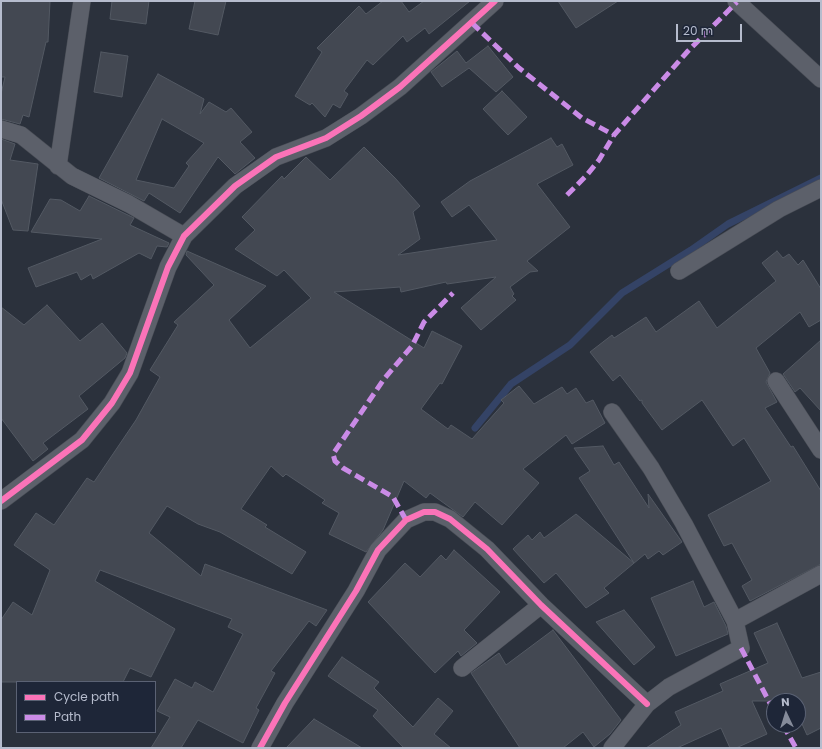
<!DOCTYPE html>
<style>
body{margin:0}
#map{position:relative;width:822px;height:749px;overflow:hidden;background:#2b313c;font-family:Poppins,sans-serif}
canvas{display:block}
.frame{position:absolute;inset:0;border:2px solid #b6bccd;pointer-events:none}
.legend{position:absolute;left:16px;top:681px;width:140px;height:52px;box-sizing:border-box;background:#1e2638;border:1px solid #5b6274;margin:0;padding:5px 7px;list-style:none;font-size:12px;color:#b6bccd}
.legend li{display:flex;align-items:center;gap:8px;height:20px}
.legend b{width:20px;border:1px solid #5b6274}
.north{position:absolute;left:766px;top:693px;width:40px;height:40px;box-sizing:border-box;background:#1e2638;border:1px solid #5b6274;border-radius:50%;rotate:356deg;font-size:11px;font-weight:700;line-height:16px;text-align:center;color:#b6bccd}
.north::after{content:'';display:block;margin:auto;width:14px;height:18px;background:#858b9a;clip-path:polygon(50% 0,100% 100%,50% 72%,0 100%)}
.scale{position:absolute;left:676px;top:24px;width:66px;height:18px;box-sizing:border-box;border:2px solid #b6bccd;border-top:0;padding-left:5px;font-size:12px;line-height:14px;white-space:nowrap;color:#b6bccd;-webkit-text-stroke:3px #1e2638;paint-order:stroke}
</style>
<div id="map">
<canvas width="822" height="749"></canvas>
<div class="frame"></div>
<ul class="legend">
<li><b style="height:5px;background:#fb73b8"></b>Cycle path</li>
<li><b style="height:5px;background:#ca8be6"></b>Path</li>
</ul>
<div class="north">N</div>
<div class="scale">20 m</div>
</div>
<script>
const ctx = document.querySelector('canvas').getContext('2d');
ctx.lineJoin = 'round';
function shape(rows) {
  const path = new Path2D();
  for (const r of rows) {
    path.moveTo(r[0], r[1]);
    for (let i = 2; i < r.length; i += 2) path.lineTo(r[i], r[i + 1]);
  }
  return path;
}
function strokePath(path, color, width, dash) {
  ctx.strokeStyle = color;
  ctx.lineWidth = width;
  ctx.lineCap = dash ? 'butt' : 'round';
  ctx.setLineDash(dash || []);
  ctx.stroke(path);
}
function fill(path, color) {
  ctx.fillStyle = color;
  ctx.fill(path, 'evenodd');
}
const stream = shape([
 [475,428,511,384,570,345,622,293,691,250,728,224,821,178]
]);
const building = shape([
 [1,1,50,1,48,42,46,42,29,117,23,115,20,124,1,119,1,94,5,77,1,77,1,1],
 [112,1,149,1,146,24,110,19,112,1],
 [195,1,226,1,218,35,189,29,195,1],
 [383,1,401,1,409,12,424,1,470,1,429,34,425,28,407,42,403,36,373,65,367,60,344,91,348,94,340,108,333,104,325,117,312,103,310,105,295,96,322,52,317,48,359,6,366,14,383,1],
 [558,1,618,1,576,28,558,1],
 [488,46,513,77,496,92,469,68,442,87,431,72,457,51,466,63,488,46],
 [101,52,128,56,122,97,94,92,101,52],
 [158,74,204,99,200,114,209,102,226,112,231,108,252,132,240,142,255,158,235,174,218,157,180,213,149,193,144,201,99,178,158,74],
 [162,119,204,143,186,163,189,166,174,188,136,180,162,119],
 [502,91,527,117,508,135,483,109,502,91],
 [551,138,557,147,562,144,573,165,537,184,570,227,527,261,538,271,530,272,510,287,514,294,512,296,516,300,481,330,461,308,496,277,447,284,446,282,401,292,400,287,334,292,424,348,432,331,462,346,442,384,440,383,421,409,448,429,451,425,472,439,504,403,501,400,519,386,534,404,562,387,567,394,576,388,586,403,593,400,605,423,572,444,566,435,523,469,539,483,502,525,475,502,463,517,430,493,426,498,404,481,383,530,366,552,329,534,339,513,322,503,325,500,286,474,283,477,271,466,241,509,267,525,265,527,306,552,292,574,220,532,198,524,167,506,149,533,201,576,205,564,327,610,316,626,309,621,271,671,275,673,256,708,259,710,243,743,198,720,181,748,151,748,170,717,157,711,175,679,192,688,195,682,213,692,243,634,228,627,232,619,100,570,95,581,175,629,151,677,130,668,123,682,1,682,1,620,13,602,32,615,50,570,14,545,36,513,54,525,87,478,94,482,136,420,160,377,150,370,178,325,174,322,214,285,186,255,187,251,266,286,229,320,250,348,311,298,284,270,277,276,235,249,255,230,242,217,282,176,284,179,306,157,330,180,364,147,395,178,420,206,413,212,420,239,398,255,497,240,469,205,452,217,441,202,470,181,551,138],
 [1,139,15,144,10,160,38,164,28,231,13,230,1,199,1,139],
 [89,196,134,218,130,225,169,243,167,247,157,246,151,259,139,253,93,279,91,274,81,280,77,272,36,287,28,268,102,239,31,232,50,199,61,200,80,211,89,196],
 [777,251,783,258,789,254,798,265,803,260,821,289,821,320,809,327,800,312,756,348,770,373,766,382,777,402,765,408,791,447,793,446,821,491,821,564,750,601,742,586,752,580,732,543,724,546,708,515,771,481,744,438,733,446,702,400,662,430,642,403,642,400,640,401,620,375,613,381,590,352,612,335,614,338,646,317,656,332,699,301,717,328,776,281,762,263,777,251],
 [47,305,80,341,102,323,127,353,125,358,79,396,88,409,43,443,48,449,33,461,1,418,1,307,24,325,47,305],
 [821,340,821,411,800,388,795,392,783,374,821,340],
 [603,446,614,465,619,462,649,508,648,494,682,542,663,555,659,551,648,559,645,554,604,588,609,593,586,608,556,573,544,583,513,549,528,535,532,540,540,532,544,538,576,514,634,563,579,478,590,471,574,448,603,446],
 [454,550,500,592,464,630,477,643,461,656,458,651,435,673,368,602,405,563,420,577,441,555,446,560,454,550],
 [693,581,704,607,714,602,726,626,728,634,676,656,651,598,693,581],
 [624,610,655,647,634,665,596,622,624,610],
 [777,623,802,678,821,672,821,728,807,735,798,715,798,701,752,701,767,734,736,748,730,748,721,728,677,748,646,748,681,725,675,712,723,691,720,684,768,663,754,633,777,623],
 [553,630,621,720,610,734,594,747,583,732,563,748,520,748,471,673,499,653,506,665,553,630],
 [342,657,379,682,374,688,413,727,438,698,453,711,434,734,451,748,404,748,373,716,378,710,328,676,342,657],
 [314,719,362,748,286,748,314,719]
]);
const minor = shape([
 [736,1,821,79],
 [1,129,21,135,72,176,129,204,184,236],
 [58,166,82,1],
 [679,271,779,209,821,188],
 [776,381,821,450],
 [612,412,651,468,684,524,735,621],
 [1,501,82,440,112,403,130,373,168,267,184,236,235,186,276,157,326,138,361,116,400,87,495,1],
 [462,668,541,605],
 [260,748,285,703,356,591,378,550,406,520,424,512,435,512,450,519,487,549,541,605,647,704],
 [612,748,647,704,669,687,741,648,735,621,821,574]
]);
const quiet = shape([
 [472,23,519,68,582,118,614,135],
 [567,195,586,176,599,160,614,135,688,51,737,2],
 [406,520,393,497,343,468,335,461,333,454,384,379,412,346,424,322,453,293],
 [741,648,774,711],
 [783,725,796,748]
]);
const cycleway = shape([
 [1,501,82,440,112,403,130,373,168,267,184,236,235,186,276,157,326,138,361,116,400,87,495,1],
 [260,748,285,703,356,591,378,550,406,520,424,512,435,512,450,519,487,549,541,605,647,704]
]);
strokePath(stream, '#344366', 7);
fill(building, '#434852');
strokePath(building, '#535963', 1);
strokePath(minor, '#484c55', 18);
strokePath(minor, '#5c606a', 17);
strokePath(quiet, '#ca8be6', 5, [10, 5]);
strokePath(cycleway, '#fb73b8', 6);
</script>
